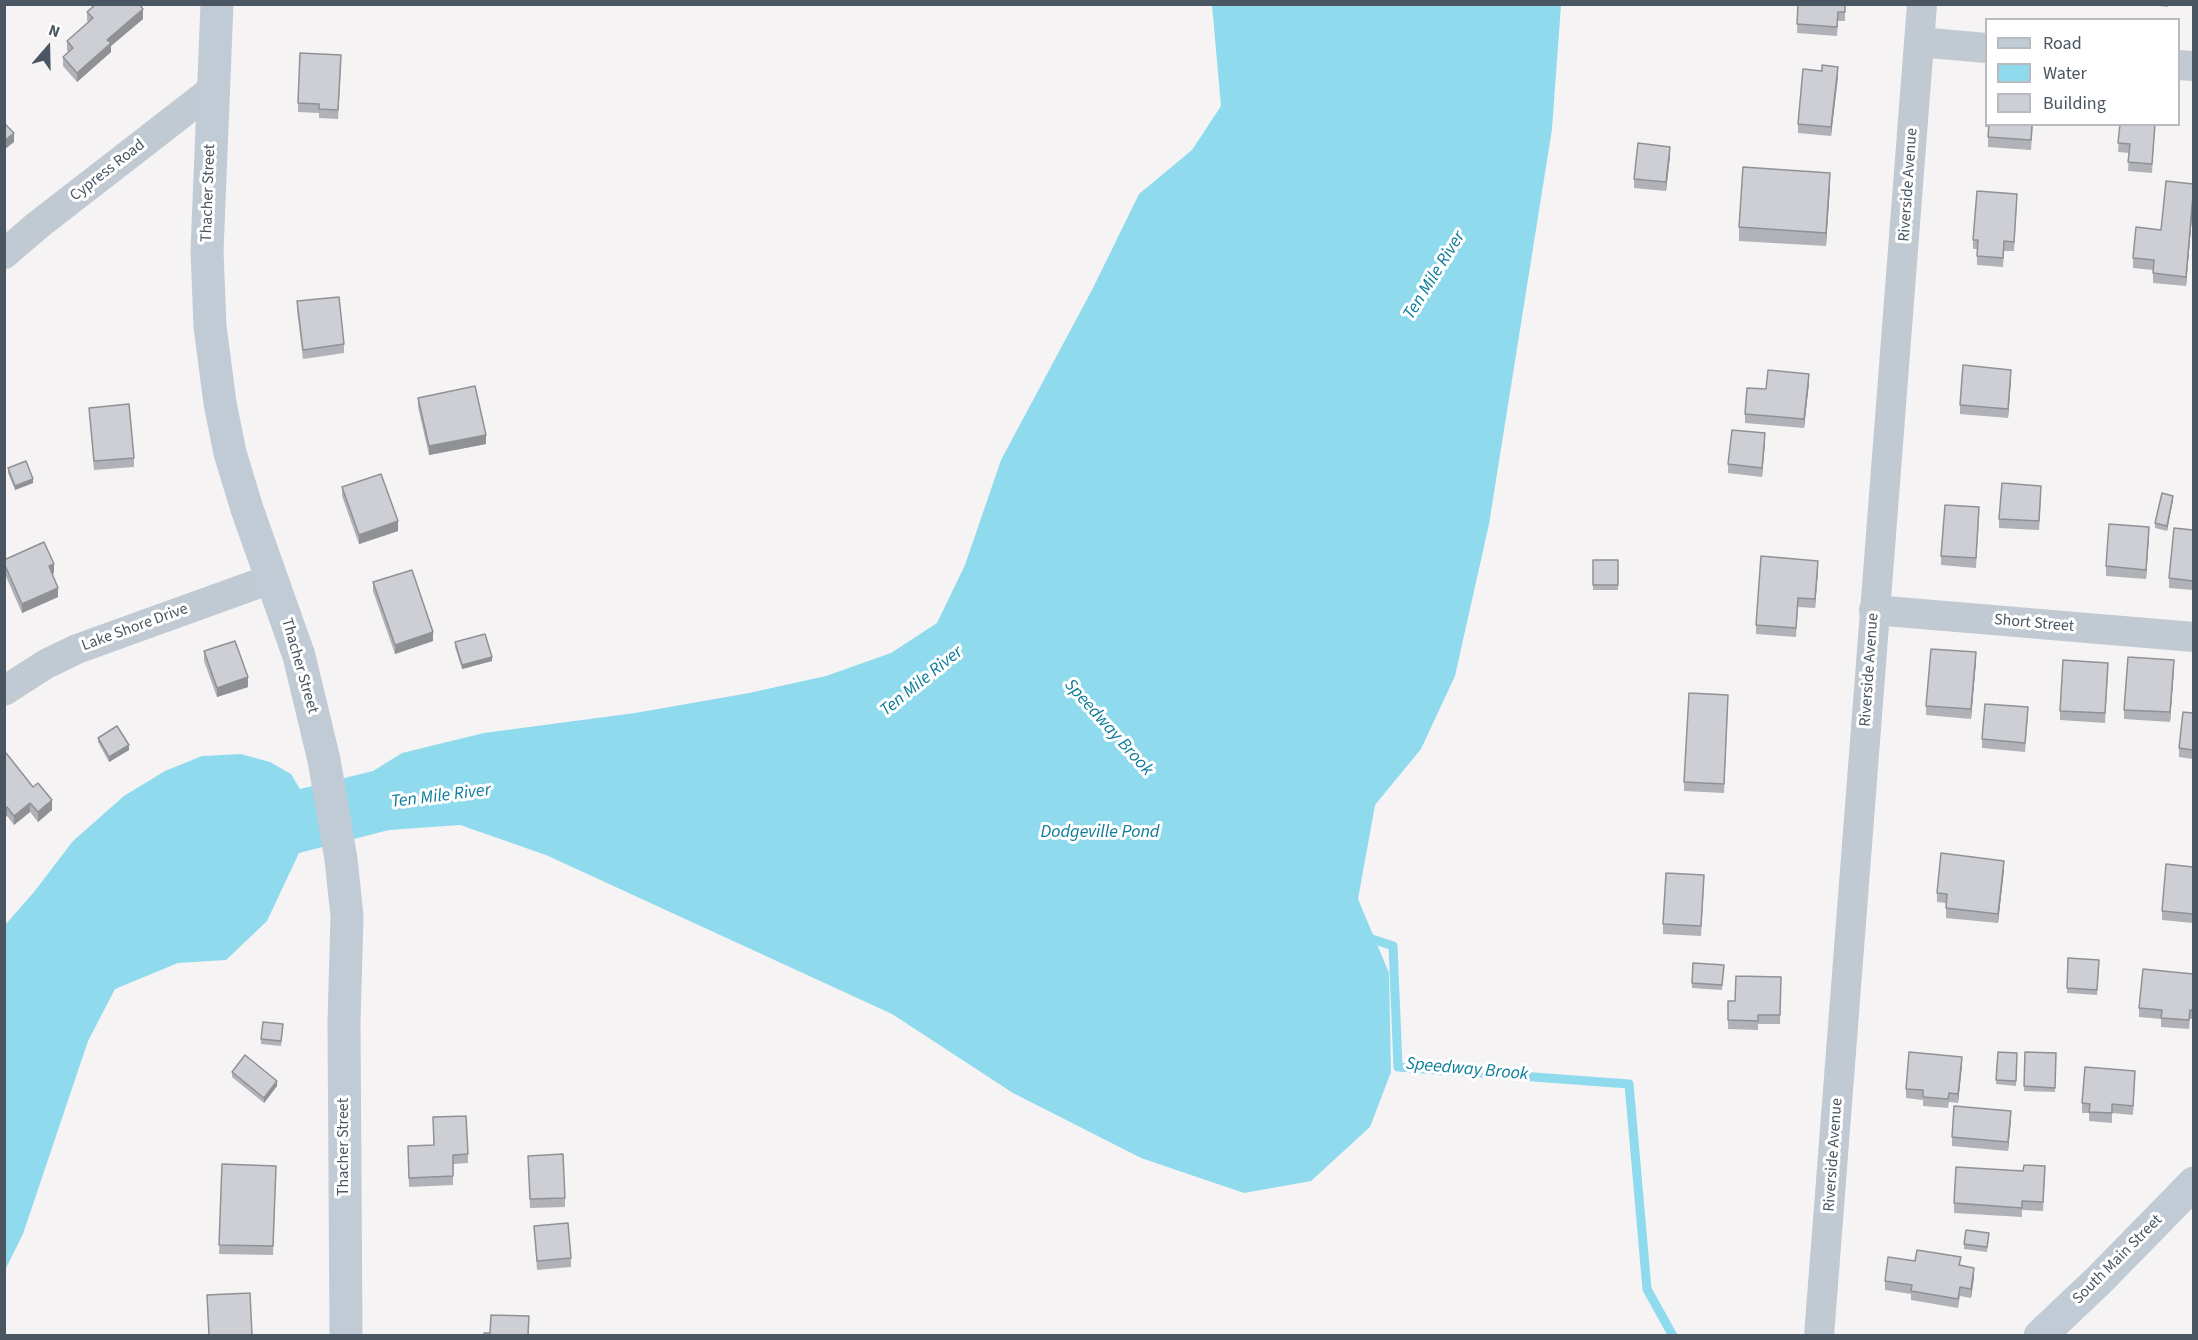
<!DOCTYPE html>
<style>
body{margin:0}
#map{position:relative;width:2198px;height:1340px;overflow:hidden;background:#f5f3f3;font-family:"Source Sans 3",sans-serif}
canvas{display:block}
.frame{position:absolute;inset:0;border:6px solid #4a5661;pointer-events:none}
.legend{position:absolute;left:1985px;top:18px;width:195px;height:108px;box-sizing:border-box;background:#fff;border:2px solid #b7bbc0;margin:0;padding:8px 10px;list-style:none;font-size:18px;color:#4a5661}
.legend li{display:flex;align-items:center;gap:12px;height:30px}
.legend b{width:30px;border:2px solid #b7bbc0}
.north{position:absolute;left:18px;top:18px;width:60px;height:60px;-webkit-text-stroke:4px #fff;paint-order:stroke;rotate:20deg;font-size:16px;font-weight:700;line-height:24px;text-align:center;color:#4a5661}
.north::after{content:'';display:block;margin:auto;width:21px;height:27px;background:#4a5661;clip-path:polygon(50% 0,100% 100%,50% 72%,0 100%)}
</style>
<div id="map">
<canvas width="2198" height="1340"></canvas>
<div class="frame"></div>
<ul class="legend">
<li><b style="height:8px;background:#c1cbd6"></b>Road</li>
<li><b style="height:16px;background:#90daee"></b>Water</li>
<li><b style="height:16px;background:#cdcfd5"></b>Building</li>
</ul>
<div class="north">N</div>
</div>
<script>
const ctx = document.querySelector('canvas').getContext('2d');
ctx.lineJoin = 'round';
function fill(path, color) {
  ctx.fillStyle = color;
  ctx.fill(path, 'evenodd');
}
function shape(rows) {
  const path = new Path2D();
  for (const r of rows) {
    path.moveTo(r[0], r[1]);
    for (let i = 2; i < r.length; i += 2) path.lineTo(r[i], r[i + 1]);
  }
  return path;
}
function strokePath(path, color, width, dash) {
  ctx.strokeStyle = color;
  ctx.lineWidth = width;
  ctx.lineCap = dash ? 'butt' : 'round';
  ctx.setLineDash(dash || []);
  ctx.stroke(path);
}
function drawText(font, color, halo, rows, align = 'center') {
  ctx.font = font + ' "Source Sans 3",sans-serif';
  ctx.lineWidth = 6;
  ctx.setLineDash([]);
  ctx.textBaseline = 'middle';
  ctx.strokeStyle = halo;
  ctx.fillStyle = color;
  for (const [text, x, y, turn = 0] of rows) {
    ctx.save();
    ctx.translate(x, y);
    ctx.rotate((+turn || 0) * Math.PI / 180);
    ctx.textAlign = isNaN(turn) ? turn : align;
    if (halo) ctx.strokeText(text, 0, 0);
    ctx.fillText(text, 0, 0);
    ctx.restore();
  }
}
const water = shape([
 [1212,5,1561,5,1552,129,1489,524,1455,676,1421,749,1375,805,1358,899,1389,973,1391,1072,1370,1127,1311,1181,1244,1193,1141,1158,1013,1093,892,1014,546,855,460,825,389,830,299,853,267,921,226,960,178,963,115,989,88,1041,23,1234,5,1270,5,925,34,892,73,841,124,796,165,771,202,756,241,754,270,762,291,774,300,789,373,771,402,753,484,733,635,713,749,693,826,676,891,653,937,623,965,565,1001,460,1093,288,1139,194,1192,150,1221,106]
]);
const stream = shape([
 [1366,937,1393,946,1398,1067,1629,1084,1647,1289,1673,1336]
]);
const street = shape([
 [1919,42,1986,48],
 [2178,65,2194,66],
 [4,254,38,225,212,90],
 [1874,610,2194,637],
 [4,691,46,664,77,649,271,579],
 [1819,1336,1922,4]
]);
const secondary = shape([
 [217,4,207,251,210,326,220,403,230,453,247,509,299,656,324,760,341,859,347,916,344,1022,346,1336],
 [2040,1336,2099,1280,2194,1183]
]);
const wall = shape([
 [1798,4,1845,12,1845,21,1838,21,1837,36,1797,33],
 [2138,4,2168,4,2168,7],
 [87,12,143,19,111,46,111,52,77,82,63,66,63,57,68,52,67,50,67,41,89,22,87,21],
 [341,64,338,119,319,118,319,113,298,112,298,103],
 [1838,76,1831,136,1798,133,1798,124],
 [1986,95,1986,124,2033,124,2031,150,1988,147,1988,127,1985,127],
 [2120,124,2155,124,2152,173,2128,171,2129,153,2118,152],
 [1670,156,1666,191,1634,188,1634,179],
 [2193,170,2193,205,2186,286,2153,283,2153,270,2133,268,2133,258,2161,230,2193,184],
 [1830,186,1826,246,1739,241,1739,227],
 [2017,203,2014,251,2004,251,2003,267,1977,265,1977,249,1973,249,1973,240],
 [297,301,344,344,344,353,303,359,297,310],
 [2011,379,2008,418,1960,414,1960,405],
 [1809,383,1804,428,1745,423,1745,414,1766,389],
 [418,398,486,444,429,455,418,407],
 [89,408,134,458,134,467,94,470],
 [1765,442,1762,477,1728,473,1728,464],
 [8,468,33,483,15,490,8,473],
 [342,487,398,531,359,544,342,496],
 [2041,495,2039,530,1999,528,1999,519],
 [2173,500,2167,531,2155,528,2155,523],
 [1979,516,1976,568,1941,565,1941,556],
 [2193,530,2193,590,2169,588,2169,578],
 [2149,536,2146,579,2106,576,2106,566],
 [4,560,54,573,52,574,58,597,22,613,4,572],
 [1593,560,1618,560,1618,590,1593,590],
 [1818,570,1815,608,1798,607,1796,637,1756,634,1756,625],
 [373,582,433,641,395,654,373,591],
 [455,642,492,661,462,669,455,647],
 [204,651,248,687,217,697,204,661],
 [1976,661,1971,719,1926,715,1926,706],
 [2174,669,2170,722,2124,719,2124,710],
 [2108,673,2105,723,2060,720,2060,711],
 [1728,704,1724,793,1684,791,1684,782],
 [2193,713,2193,759,2179,757,2179,748],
 [2028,716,2025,752,1982,748,1982,739],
 [98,738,129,750,109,762,98,742],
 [4,754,52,810,38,822,30,812,14,825,7,816],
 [2193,867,2193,923,2162,920,2162,911],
 [2004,870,1998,923,1946,918,1946,903,1937,902,1937,893],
 [1704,884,1701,936,1663,934,1663,924],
 [2068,958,2099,960,2097,995,2067,993],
 [1724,965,1722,990,1692,988,1692,983],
 [2193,974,2193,1019,2190,1019,2189,1029,2161,1027,2161,1019,2139,1017,2139,1008],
 [1781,977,1780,1024,1758,1024,1758,1030,1728,1029,1728,1001,1735,1001],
 [283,1029,281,1046,261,1044,261,1039],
 [1998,1052,2017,1053,2016,1086,1996,1084],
 [2025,1052,2056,1053,2055,1092,2024,1091],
 [1962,1066,1958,1103,1949,1102,1948,1108,1923,1106,1923,1100,1906,1098,1906,1089],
 [232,1072,277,1086,264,1103,232,1077],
 [2135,1080,2133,1115,2112,1113,2112,1123,2089,1121,2089,1113,2082,1113,2082,1103],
 [2011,1120,2008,1151,1952,1146,1952,1137],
 [408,1146,468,1154,468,1163,453,1164,453,1185,409,1187],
 [528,1156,565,1198,565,1207,530,1208],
 [222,1164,276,1166,273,1255,219,1254],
 [2023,1171,2045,1175,2043,1211,2022,1210,2022,1217,1954,1213,1954,1203],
 [534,1226,571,1258,571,1267,537,1270],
 [1989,1238,1987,1252,1964,1249,1964,1244],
 [1915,1261,1961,1265,1974,1277,1971,1298,1960,1296,1958,1308,1911,1300,1911,1294,1885,1290,1885,1281]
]);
const shadedWall = shape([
 [143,9,143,19,111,46,111,52,77,82,77,73,107,40],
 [1838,67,1838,76,1831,136,1831,127],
 [14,133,14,142,4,150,4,141],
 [1670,147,1670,156,1666,191,1666,182],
 [1830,173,1830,186,1826,246,1826,233],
 [2193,195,2193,205,2186,286,2186,277],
 [2011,370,2011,379,2008,418,2008,409],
 [1809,374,1809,383,1804,428,1804,419],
 [1765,433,1765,442,1762,477,1762,468],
 [486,435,486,444,429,455,429,446],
 [33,479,33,483,15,490,15,486],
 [2173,496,2173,500,2167,531,2167,526],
 [398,521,398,531,359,544,359,535],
 [2149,527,2149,536,2146,579,2146,570],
 [1818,561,1818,570,1815,608,1815,599],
 [54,564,54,573,49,575,49,566],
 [58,588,58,597,22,613,22,604],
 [433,632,433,641,395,654,395,645],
 [1976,652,1976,661,1971,719,1971,709],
 [492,657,492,661,462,669,462,665],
 [2174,660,2174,669,2170,722,2170,712],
 [248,677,248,687,217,697,217,688],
 [129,745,129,750,109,762,109,757],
 [52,800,52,810,38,822,38,812],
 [30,803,30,812,14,825,14,816],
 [7,807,7,816,4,818,4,809],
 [2004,861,2004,870,1998,923,1998,914],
 [1962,1057,1962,1066,1958,1103,1958,1094],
 [277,1081,277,1086,264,1103,264,1098],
 [2011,1111,2011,1120,2008,1151,2008,1142],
 [1974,1268,1974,1277,1971,1298,1971,1289]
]);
const building = shape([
 [96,4,139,4,143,9,107,40,111,43,77,73,63,57,73,48,67,41,93,18,87,12,96,4],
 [1798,4,1845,4,1845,12,1838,12,1837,27,1797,24,1798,4],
 [300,53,341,55,338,110,319,109,319,104,298,103,300,53],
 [1822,65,1838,67,1831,127,1798,124,1803,69,1822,71,1822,65],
 [4,123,14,133,4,141,4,123],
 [1989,124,2032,124,2031,140,1988,137,1989,124],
 [2120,124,2155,124,2152,164,2128,162,2130,144,2118,143,2120,124],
 [1638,143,1670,147,1666,182,1634,179,1638,143],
 [1743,167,1830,173,1826,233,1739,227,1743,167],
 [2166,181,2193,184,2193,195,2186,277,2153,273,2154,260,2133,258,2136,227,2161,230,2166,181],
 [1977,191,2017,194,2014,242,2004,241,2003,258,1977,256,1978,240,1973,240,1977,191],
 [339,297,344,344,303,350,297,301,339,297],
 [1963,365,2011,370,2008,409,1960,405,1963,365],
 [1768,370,1809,374,1804,419,1745,414,1747,388,1766,389,1768,370],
 [475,386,486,435,429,446,418,398,475,386],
 [129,404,134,458,94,461,89,408,129,404],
 [1732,430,1765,433,1762,468,1728,464,1732,430],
 [26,461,33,479,15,486,8,468,26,461],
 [381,474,398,521,359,535,342,487,381,474],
 [2002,483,2041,486,2039,521,1999,519,2002,483],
 [2162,493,2173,496,2167,526,2155,523,2162,493],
 [1945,505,1979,507,1976,558,1941,556,1945,505],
 [2109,524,2149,527,2146,570,2106,566,2109,524],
 [2174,528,2193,530,2193,581,2169,578,2174,528],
 [44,542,54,564,49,566,58,588,22,604,4,563,4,560,44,542],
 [1761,556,1818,561,1815,599,1798,598,1796,628,1756,625,1761,556],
 [1593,560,1618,560,1618,585,1593,585,1593,560],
 [412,570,433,632,395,645,373,582,412,570],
 [485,634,492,657,462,665,455,642,485,634],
 [235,641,248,677,217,688,204,651,235,641],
 [1931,649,1976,652,1971,709,1926,706,1931,649],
 [2128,657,2174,660,2170,712,2124,710,2128,657],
 [2063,660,2108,663,2105,713,2060,711,2063,660],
 [1689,693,1728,695,1724,784,1684,782,1689,693],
 [1985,704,2028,707,2025,743,1982,739,1985,704],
 [2183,712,2193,713,2193,750,2179,748,2183,712],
 [117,726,129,745,109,757,98,738,117,726],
 [6,753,33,787,38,783,52,800,38,812,30,803,14,816,7,807,4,809,4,754,6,753],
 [1941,853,2004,861,1998,914,1946,908,1947,894,1937,893,1941,853],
 [2166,864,2193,867,2193,914,2162,911,2166,864],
 [1666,873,1704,875,1701,926,1663,924,1666,873],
 [2068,958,2099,960,2097,990,2067,988,2068,958],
 [1693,963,1724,965,1722,985,1692,983,1693,963],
 [2143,969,2193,974,2193,1010,2190,1010,2189,1020,2161,1018,2162,1010,2139,1008,2143,969],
 [1736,976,1781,977,1780,1015,1758,1015,1758,1021,1728,1020,1728,1001,1735,1001,1736,976],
 [263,1022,283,1024,281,1041,261,1039,263,1022],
 [1909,1052,1962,1057,1958,1094,1949,1093,1948,1099,1923,1097,1923,1090,1906,1089,1909,1052],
 [1998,1052,2017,1053,2016,1081,1996,1080,1998,1052],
 [2025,1052,2056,1053,2055,1088,2024,1086,2025,1052],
 [245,1055,277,1081,264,1098,232,1072,245,1055],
 [2085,1067,2135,1071,2133,1106,2112,1104,2112,1113,2089,1112,2090,1104,2082,1103,2085,1067],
 [1954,1106,2011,1111,2008,1142,1952,1137,1954,1106],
 [466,1116,468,1154,453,1155,453,1176,409,1178,408,1146,434,1145,433,1117,466,1116],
 [563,1154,565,1198,530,1199,528,1156,563,1154],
 [222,1164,276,1166,273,1246,219,1245,222,1164],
 [2024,1165,2045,1166,2043,1202,2022,1201,2022,1208,1954,1203,1956,1167,2023,1171,2024,1165],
 [568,1223,571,1258,537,1261,534,1226,568,1223],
 [1966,1230,1989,1233,1987,1247,1964,1244,1966,1230],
 [1917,1250,1961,1257,1959,1265,1974,1268,1971,1289,1960,1287,1958,1299,1911,1291,1912,1285,1885,1281,1888,1257,1915,1261,1917,1250],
 [250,1293,252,1335,209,1335,207,1295,250,1293],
 [491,1315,529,1316,528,1335,484,1335,484,1333,490,1333,491,1315]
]);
const streetNames = [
 ["Cypress Road",108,171,-38],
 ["Riverside Avenue",1909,185,-86],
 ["Thacher Street",209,193,-88],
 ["Short Street",2034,624,5],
 ["Lake Shore Drive",135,628,-20],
 ["Thacher Street",299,666,74],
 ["Riverside Avenue",1870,670,-86],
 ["Thacher Street",344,1147,-90],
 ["Riverside Avenue",1834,1155,-86],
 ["South Main Street",2118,1260,-45]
];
const waterNames = [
 ["Ten Mile River",1435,276,-58],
 ["Ten Mile River",922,682,-39],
 ["Speedway Brook",1108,728,48],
 ["Ten Mile River",441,797,-7],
 ["Dodgeville Pond",1100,833],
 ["Speedway Brook",1467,1070,5]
];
fill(water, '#90daee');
strokePath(stream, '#90daee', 9);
strokePath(street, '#c1cad2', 30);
strokePath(secondary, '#c1cbd6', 33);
fill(wall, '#b0b2b7');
fill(shadedWall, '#909195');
fill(building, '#cdcfd5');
strokePath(building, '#909195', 1.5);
drawText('16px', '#4a5661', '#fff', streetNames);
drawText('italic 18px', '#0c7c9b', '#fff', waterNames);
</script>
